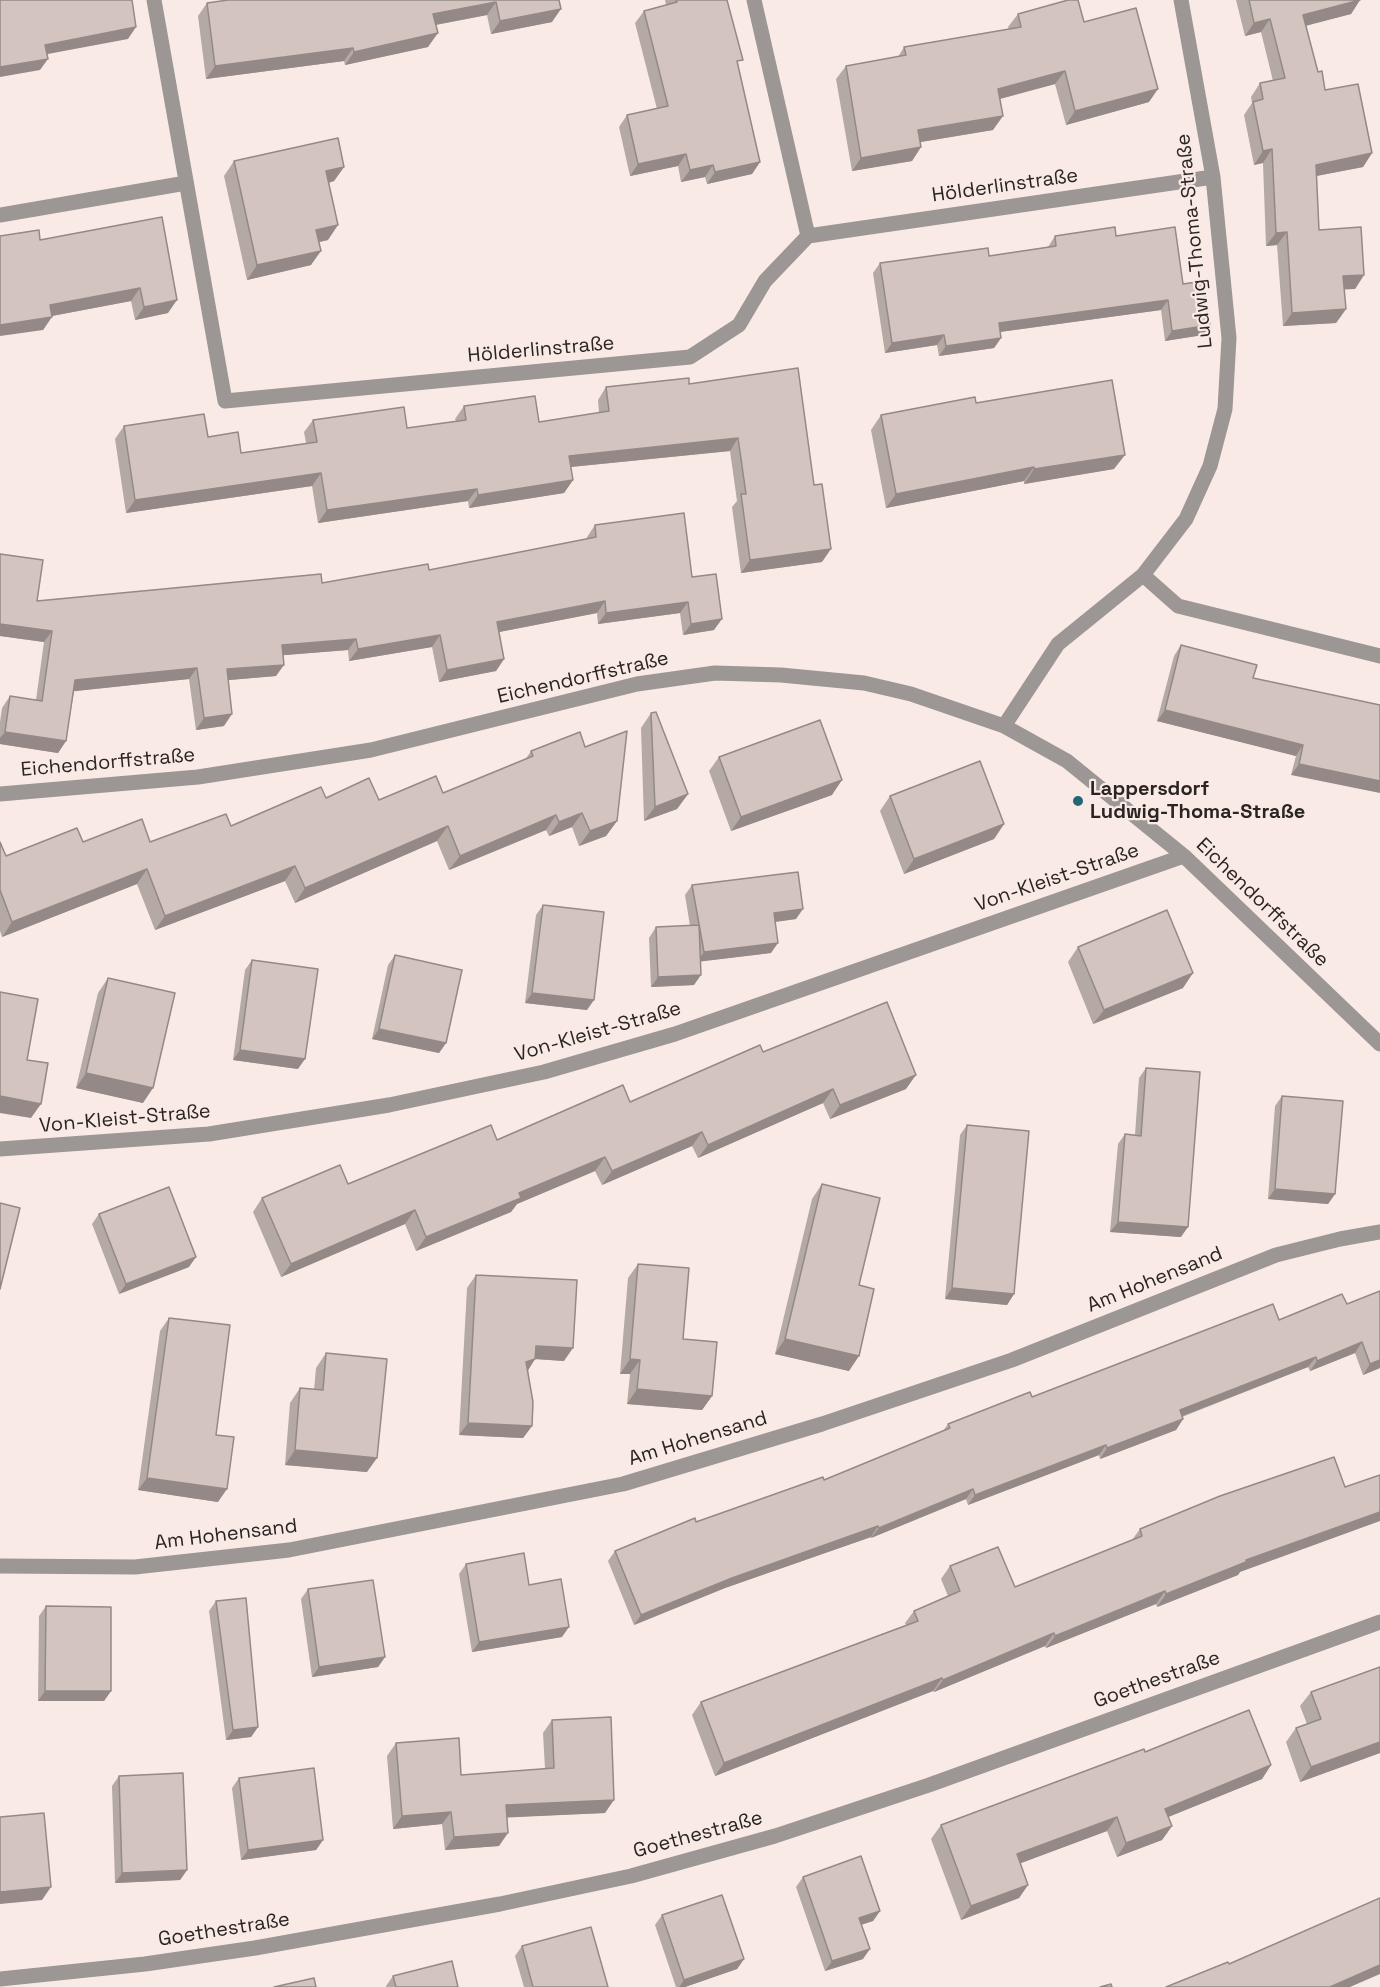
<!DOCTYPE html>
<meta charset="utf-8">
<style>
body{margin:0}
canvas{display:block;background:#f9eae5}
</style>
<canvas width="1380" height="1987"></canvas>
<script>
const ctx = document.querySelector('canvas').getContext('2d');
ctx.lineJoin = 'round';
function shape(rows) {
  const path = new Path2D();
  for (const r of rows) {
    path.moveTo(r[0], r[1]);
    for (let i = 2; i < r.length; i += 2) path.lineTo(r[i], r[i + 1]);
  }
  return path;
}
function strokePath(path, color, width, dash) {
  ctx.strokeStyle = color;
  ctx.lineWidth = width;
  ctx.lineCap = dash ? 'butt' : 'round';
  ctx.setLineDash(dash || []);
  ctx.stroke(path);
}
function fill(path, color) {
  ctx.fillStyle = color;
  ctx.fill(path, 'evenodd');
}
function drawText(font, color, halo, rows, align = 'center') {
  ctx.font = font + ' "Space Grotesk",sans-serif';
  ctx.lineWidth = 4.5;
  ctx.setLineDash([]);
  ctx.textBaseline = 'middle';
  ctx.strokeStyle = halo;
  ctx.fillStyle = color;
  for (const [text, x, y, turn = 0] of rows) {
    ctx.save();
    ctx.translate(x, y);
    ctx.rotate((+turn || 0) * Math.PI / 180);
    ctx.textAlign = isNaN(turn) ? turn : align;
    if (halo) ctx.strokeText(text, 0, 0);
    ctx.fillText(text, 0, 0);
    ctx.restore();
  }
}
const minor = shape([
 [154,0,225,401,690,357,739,325,765,281,808,236,1213,177],
 [754,0,808,236],
 [0,215,186,183],
 [1143,575,1178,606,1380,656],
 [1004,726,1058,644,1143,575,1186,519,1210,466,1225,409,1229,338,1213,177,1181,0],
 [0,794,198,777,371,750,637,684,715,673,781,675,864,683,911,694,1004,726,1067,761,1184,856,1380,1044],
 [0,1149,209,1134,389,1105,544,1072,675,1034,1184,856],
 [0,1566,135,1567,289,1550,623,1484,822,1424,1012,1360,1276,1255,1340,1239,1380,1232],
 [0,1979,145,1964,255,1948,500,1904,631,1876,775,1836,929,1785,1380,1622]
]);
const wall = shape([
 [559,0,552,22,491,34,487,15,436,25,428,47,345,65,344,61,206,79,198,16,207,3],
 [665,0,727,0,738,66,760,162,752,174,707,184,705,177,681,182,678,166,630,176,619,127,627,115,657,109,635,23,644,11,666,5],
 [1236,0,1360,0,1351,14,1306,25,1318,72,1325,90,1372,153,1363,167,1316,176,1319,230,1364,275,1355,289,1344,289,1346,309,1336,323,1283,326,1277,245,1266,246,1263,163,1254,165,1244,115,1252,103,1251,97,1260,83,1273,81,1261,32,1245,36],
 [1018,14,1084,22,1149,102,1066,125,1055,84,1000,99,993,130,920,142,921,147,912,161,852,171,836,79,846,66,898,57,904,47,1009,29,1008,27],
 [234,161,344,167,334,181,329,183,328,240,319,242,311,265,247,280,224,176],
 [162,217,168,313,135,320,131,301,52,316,43,330,40,240],
 [1055,236,1116,236,1183,284,1210,325,1203,335,1165,341,1161,310,1000,332,1001,338,994,348,939,356,937,345,885,353,873,273,880,263,989,256,1048,247],
 [798,368,822,562,741,573,732,507,737,501,730,451,571,467,573,480,564,493,469,508,468,501,318,523,312,486,126,513,115,439,124,426,208,437,241,453,306,443,304,432,313,420,407,428,456,421,455,419,464,406,539,422,599,413,598,400,606,387,689,384],
 [976,403,1114,469,1024,484,1024,481,886,508,871,430,881,415],
 [595,525,692,577,714,630,683,635,680,613,598,624,597,613,499,632,504,659,496,671,439,682,432,647,349,661,348,650,283,655,276,676,228,680,224,726,196,730,189,679,74,691,66,741,58,753,0,744,0,722,2,708,10,696,36,700,44,642,0,636,0,554,37,601,322,583,429,570,587,539,587,537],
 [1181,645,1253,678,1380,705,1291,775,1296,756,1157,721,1174,656],
 [651,713,688,794,677,809,644,821,641,728],
 [585,747,617,821,606,836,579,846,572,827,549,836,546,830,449,870,437,841,295,903,285,881,155,930,137,884,2,937,0,931,0,842,6,856,83,842,150,842,231,826,326,798,379,800,443,793,525,760,531,751],
 [719,757,832,795,731,831,709,771],
 [890,796,1004,824,994,839,904,874,880,811],
 [692,885,796,919,775,922,771,953,701,961,694,985,651,987,649,938,656,927,690,926,685,895],
 [543,905,587,1010,525,1003,536,915],
 [1078,947,1183,988,1093,1024,1068,962],
 [395,955,446,1043,439,1053,372,1039,388,965],
 [252,960,298,1069,233,1060,245,970],
 [108,978,143,1103,76,1088,98,993],
 [763,1052,906,1089,830,1119,823,1103,698,1158,692,1146,602,1185,595,1171,517,1204,511,1212,416,1251,405,1224,281,1277,253,1212,262,1198,348,1184,497,1140,630,1102],
 [1146,1068,1181,1237,1110,1232,1118,1144,1125,1134,1135,1135,1139,1078],
 [1282,1096,1335,1194,1328,1204,1268,1199,1275,1106],
 [967,1125,1014,1294,1007,1305,945,1299,960,1135],
 [822,1184,859,1285,849,1371,775,1354,812,1199],
 [99,1214,189,1267,119,1294,92,1224],
 [638,1264,712,1396,702,1410,627,1404,630,1374,620,1374,628,1278],
 [476,1275,564,1361,535,1359,528,1370,532,1426,523,1438,459,1435,467,1288],
 [1347,1304,1380,1368,1363,1375,1355,1353,1310,1371,1308,1367,1182,1417,1183,1419,1176,1430,1100,1459,1099,1455,968,1505,966,1499,871,1538,871,1537,725,1588,634,1625,608,1561,615,1551,696,1522,824,1480,943,1431,948,1424,1032,1397,1279,1320],
 [169,1318,216,1435,218,1502,138,1490,160,1331],
 [326,1353,367,1472,285,1465,290,1403,300,1388,314,1390,316,1368],
 [1140,1529,1240,1572,1238,1575,1157,1607,1156,1604,1046,1648,1045,1646,934,1692,933,1691,715,1776,692,1715,701,1702,906,1625,905,1623,914,1611,948,1596,941,1579,950,1566,1015,1587,1132,1540],
 [466,1564,529,1585,562,1637,472,1652,459,1574],
 [308,1589,385,1657,378,1667,312,1677,301,1599],
 [216,1601,258,1727,251,1737,226,1740,209,1611],
 [46,1606,111,1691,104,1701,38,1701,39,1616],
 [1380,1667,1380,1753,1300,1782,1286,1742,1296,1728,1307,1724,1300,1706,1311,1692],
 [552,1720,605,1813,507,1817,499,1846,445,1850,442,1824,393,1829,387,1756,396,1743,461,1775,545,1769,543,1733],
 [1145,1752,1271,1765,1262,1779,1168,1817,1172,1826,1162,1840,1117,1857,1107,1831,1020,1863,1028,1885,1019,1898,961,1920,931,1839,941,1825],
 [119,1776,187,1870,180,1880,115,1883,112,1786],
 [239,1778,323,1840,316,1850,241,1860,232,1788],
 [803,1877,880,1911,873,1921,862,1924,863,1959,825,1971,796,1887],
 [662,1915,744,1959,737,1969,685,1987,676,1987,655,1925],
 [522,1946,608,1987,524,1987,515,1956],
 [393,1976,458,1987,386,1987,386,1986]
]);
const shadedWall = shape([
 [1360,0,1351,14,1294,29,1303,15],
 [496,2,487,15,424,27,433,14],
 [561,9,552,22,491,34,500,21],
 [1270,19,1261,32,1245,36,1254,23],
 [136,27,128,39,37,56,45,45],
 [438,33,428,47,345,65,354,52],
 [353,48,344,61,206,79,215,66],
 [48,59,40,70,0,77,0,67],
 [1065,71,1055,84,988,102,998,89],
 [1158,89,1149,102,1066,125,1075,111],
 [1003,116,993,130,909,144,918,130],
 [921,147,912,161,852,171,861,158],
 [1272,149,1263,163,1254,165,1263,151],
 [1372,153,1363,167,1306,178,1316,165],
 [686,154,678,166,630,176,638,164],
 [760,162,752,174,707,184,715,172],
 [713,165,705,177,681,182,690,170],
 [344,167,334,181,316,186,326,171],
 [338,225,328,240,306,245,316,230],
 [1287,232,1277,245,1266,246,1276,233],
 [321,251,311,265,247,280,257,265],
 [1364,275,1355,289,1334,290,1343,276],
 [140,288,131,301,41,318,50,305],
 [177,300,168,313,135,320,144,307],
 [1168,300,1161,310,992,333,999,323],
 [1346,309,1336,323,1283,326,1292,313],
 [52,317,43,330,0,336,0,325],
 [1210,325,1203,335,1165,341,1172,331],
 [944,335,937,345,885,353,892,343],
 [1001,338,994,348,939,356,946,346],
 [738,438,730,451,560,468,569,456],
 [1125,455,1114,469,1024,484,1034,469],
 [1034,467,1024,481,886,508,896,494],
 [321,473,312,486,126,513,135,500],
 [573,480,564,493,469,508,478,495],
 [477,489,468,501,318,523,327,510],
 [831,549,822,562,741,573,750,560],
 [605,601,597,613,489,634,497,622],
 [688,602,680,613,598,624,606,613],
 [722,619,714,630,683,635,691,624],
 [0,624,52,631,44,642,0,636],
 [440,635,432,647,349,661,358,649],
 [356,639,348,650,274,656,282,645],
 [504,659,496,671,439,682,447,670],
 [284,665,276,676,218,681,227,669],
 [197,668,189,679,67,692,75,680],
 [1165,710,1303,745,1296,756,1157,721],
 [232,714,224,726,196,730,204,718],
 [5,732,66,741,58,753,0,744,0,738],
 [1299,764,1380,781,1380,793,1291,775],
 [842,780,832,795,731,831,741,817],
 [688,794,677,809,644,821,655,807],
 [582,813,572,827,549,836,559,822],
 [556,815,546,830,449,870,460,856],
 [617,821,606,836,579,846,590,831],
 [1004,824,994,839,904,874,914,859],
 [448,826,437,841,295,903,305,888],
 [295,866,285,881,155,930,165,916],
 [147,869,137,884,2,937,12,922],
 [803,909,796,919,767,923,774,913],
 [778,943,771,953,697,962,704,952],
 [1193,973,1183,988,1093,1024,1104,1010],
 [701,975,694,985,651,987,658,977],
 [532,993,594,1000,587,1010,525,1003],
 [379,1029,446,1043,439,1053,372,1039],
 [240,1050,305,1059,298,1069,233,1060],
 [86,1073,153,1088,143,1103,76,1088],
 [916,1075,906,1089,830,1119,840,1105],
 [833,1089,823,1103,698,1158,708,1145],
 [0,1096,41,1104,31,1118,0,1113],
 [702,1132,692,1146,602,1185,612,1171],
 [605,1157,595,1171,517,1204,511,1212,416,1251,426,1237,519,1193],
 [1275,1189,1335,1194,1328,1204,1268,1199],
 [415,1210,405,1224,281,1277,291,1264],
 [1118,1222,1188,1227,1181,1237,1110,1232],
 [196,1257,189,1267,119,1294,126,1284],
 [952,1288,1014,1294,1007,1305,945,1299],
 [785,1339,859,1356,849,1371,775,1354],
 [1362,1342,1355,1353,1310,1371,1317,1361],
 [536,1346,573,1348,564,1361,535,1359,527,1372,517,1375],
 [1316,1357,1308,1367,1172,1420,1180,1410],
 [630,1359,640,1360,630,1374,620,1374],
 [1380,1360,1380,1368,1363,1375,1370,1364],
 [637,1389,712,1396,702,1410,627,1404],
 [1183,1419,1176,1430,1100,1459,1107,1448],
 [468,1423,532,1426,523,1438,459,1435],
 [1106,1445,1099,1455,968,1505,975,1495],
 [295,1450,377,1458,367,1472,285,1465],
 [147,1478,227,1489,218,1502,138,1490],
 [973,1489,966,1499,871,1538,879,1528],
 [1380,1512,1380,1521,1240,1572,1238,1575,1157,1607,1166,1594,1246,1560],
 [878,1526,871,1537,725,1588,634,1625,641,1615,732,1578],
 [1165,1591,1156,1604,1046,1648,1055,1636],
 [569,1627,562,1637,472,1652,479,1642],
 [1054,1633,1045,1646,934,1692,943,1680],
 [385,1657,378,1667,312,1677,319,1667],
 [942,1678,933,1691,715,1776,724,1763],
 [45,1691,111,1691,104,1701,38,1701],
 [258,1727,251,1737,226,1740,233,1730],
 [1380,1742,1380,1753,1300,1782,1311,1767],
 [1271,1765,1262,1779,1156,1822,1165,1809],
 [614,1800,605,1813,497,1818,506,1805],
 [451,1812,442,1824,393,1829,402,1816],
 [1117,1817,1107,1831,1008,1868,1017,1854],
 [1172,1826,1162,1840,1117,1857,1126,1843],
 [508,1833,499,1846,445,1850,454,1837],
 [323,1840,316,1850,241,1860,248,1850],
 [187,1870,180,1880,115,1883,122,1873],
 [1028,1885,1019,1898,961,1920,971,1906],
 [51,1887,42,1900,0,1904,0,1892],
 [880,1911,873,1921,852,1928,859,1918],
 [870,1949,863,1959,825,1971,832,1961],
 [744,1959,737,1969,685,1987,679,1987,684,1980],
 [1380,1965,1380,1974,1350,1987,1330,1987]
]);
const building = shape([
 [0,0,132,0,136,27,45,45,48,59,0,67,0,0],
 [228,0,559,0,561,9,500,21,496,2,433,14,438,33,354,52,353,48,215,66,207,3,228,0],
 [676,0,727,0,743,60,737,61,760,162,715,172,713,165,690,170,686,154,638,164,627,115,668,106,644,11,677,2,676,0],
 [1068,0,1078,0,1084,22,1136,8,1158,89,1075,111,1065,71,998,89,1003,116,918,130,921,147,861,158,846,66,906,55,904,47,1021,27,1018,14,1068,0],
 [1249,0,1360,0,1303,15,1318,72,1322,71,1325,90,1358,84,1372,153,1316,165,1319,230,1361,227,1364,275,1343,276,1346,309,1292,313,1287,232,1276,233,1272,149,1263,151,1253,102,1263,99,1260,83,1285,78,1270,19,1254,23,1249,0],
 [338,138,344,167,326,171,338,225,316,230,321,251,257,265,234,161,338,138],
 [162,217,177,300,144,307,140,288,50,305,52,317,0,325,0,236,39,230,40,240,162,217],
 [1115,227,1116,236,1175,227,1183,284,1203,281,1210,325,1172,331,1168,300,999,323,1001,338,946,346,944,335,892,343,880,263,988,248,989,256,1056,246,1055,236,1115,227],
 [798,368,814,485,822,484,831,549,750,560,741,494,746,494,738,438,569,456,573,480,478,495,477,489,327,510,321,473,135,500,124,426,204,414,208,437,238,432,241,453,317,442,313,420,404,407,407,428,466,420,464,406,535,396,539,422,609,411,606,387,689,378,689,384,798,368],
 [1112,380,1125,455,1034,469,1034,467,896,494,881,415,975,397,976,403,1112,380],
 [684,513,692,577,716,574,722,619,691,624,688,602,606,613,605,601,497,622,504,659,447,670,440,635,358,649,356,639,282,645,284,665,227,669,232,714,204,718,197,668,75,680,66,741,5,732,10,696,42,701,52,631,0,624,0,554,43,560,37,601,321,574,322,583,428,564,429,570,596,537,595,525,684,513],
 [1181,645,1257,665,1253,678,1380,705,1380,781,1299,764,1303,745,1165,710,1181,645],
 [656,712,688,794,655,807,651,713,656,712],
 [820,720,842,780,741,817,719,757,820,720],
 [627,731,617,821,590,831,582,813,559,822,556,815,460,856,448,826,305,888,295,866,165,916,147,869,12,922,0,890,0,842,6,856,77,828,83,842,142,819,150,842,226,814,231,826,321,787,326,798,369,778,379,800,436,776,443,793,533,756,531,751,580,732,585,747,627,731],
 [980,761,1004,824,914,859,890,796,980,761],
 [798,872,803,909,774,913,778,943,704,952,692,885,798,872],
 [543,905,604,912,594,1000,532,993,543,905],
 [1167,910,1193,973,1104,1010,1078,947,1167,910],
 [699,925,701,975,658,977,656,927,699,925],
 [395,955,462,970,446,1043,379,1029,395,955],
 [252,960,318,969,305,1059,240,1050,252,960],
 [108,978,175,993,153,1088,86,1073,108,978],
 [0,992,38,999,27,1060,48,1063,41,1104,0,1096,0,992],
 [887,1002,916,1075,840,1105,833,1089,708,1145,702,1132,612,1171,605,1157,519,1193,521,1198,426,1237,415,1210,291,1264,262,1198,340,1165,348,1184,491,1125,497,1140,623,1085,630,1102,760,1045,763,1052,887,1002],
 [1146,1068,1200,1072,1188,1227,1118,1222,1125,1134,1141,1136,1146,1068],
 [1282,1096,1343,1101,1335,1194,1275,1189,1282,1096],
 [967,1125,1029,1131,1014,1294,952,1288,967,1125],
 [822,1184,880,1198,859,1285,874,1289,859,1356,785,1339,822,1184],
 [169,1187,196,1257,126,1284,99,1214,169,1187],
 [0,1203,20,1208,0,1289,0,1203],
 [638,1264,689,1268,683,1339,717,1342,712,1396,637,1389,640,1360,630,1359,638,1264],
 [476,1275,577,1280,573,1348,536,1346,535,1359,526,1362,533,1402,532,1426,468,1423,476,1275],
 [1380,1291,1380,1360,1370,1364,1362,1342,1317,1361,1316,1357,1180,1410,1183,1419,1107,1448,1106,1445,975,1495,973,1489,879,1528,878,1526,732,1578,641,1615,615,1551,695,1518,696,1522,823,1477,824,1480,950,1428,948,1424,1030,1392,1032,1397,1273,1304,1279,1320,1342,1294,1347,1304,1380,1291],
 [169,1318,230,1325,216,1435,234,1437,227,1489,147,1478,169,1318],
 [326,1353,387,1359,377,1458,295,1450,300,1388,323,1390,326,1353],
 [1334,1457,1345,1487,1380,1475,1380,1512,1246,1560,1246,1562,1166,1594,1165,1591,1055,1636,1054,1633,943,1680,942,1678,724,1763,701,1702,918,1621,914,1611,960,1591,950,1566,998,1547,1015,1587,1142,1536,1140,1529,1220,1496,1334,1457],
 [524,1553,529,1585,561,1579,569,1627,479,1642,466,1564,524,1553],
 [373,1580,385,1657,319,1667,308,1589,373,1580],
 [246,1598,258,1727,233,1730,216,1601,246,1598],
 [46,1606,111,1607,111,1691,45,1691,46,1606],
 [1380,1667,1380,1742,1311,1767,1296,1728,1321,1719,1311,1692,1380,1667],
 [1249,1710,1271,1765,1165,1809,1172,1826,1126,1843,1117,1817,1017,1854,1028,1885,971,1906,941,1825,1144,1749,1145,1752,1249,1710],
 [611,1717,614,1800,506,1805,508,1833,454,1837,451,1812,402,1816,396,1743,459,1738,461,1775,554,1768,552,1720,611,1717],
 [314,1768,323,1840,248,1850,239,1778,314,1768],
 [183,1773,187,1870,122,1873,119,1776,183,1773],
 [44,1813,51,1887,0,1892,0,1817,44,1813],
 [861,1856,880,1911,859,1918,870,1949,832,1961,803,1877,861,1856],
 [722,1895,744,1959,684,1980,662,1915,722,1895],
 [1380,1898,1380,1965,1330,1987,1166,1987,1228,1962,1229,1964,1380,1898],
 [591,1927,608,1987,533,1987,522,1946,591,1927],
 [452,1961,458,1987,396,1987,393,1976,452,1961],
 [314,1978,316,1987,274,1987,314,1978],
 [1111,1984,1112,1987,1100,1987,1111,1984]
]);
const markers = [
 [1078,801,6,"#226778"]
];
const streetNames = [
 ["Hölderlinstraße",1005,186,-8],
 ["Ludwig-Thoma-Straße",1195,241,-96],
 ["Hölderlinstraße",541,350,-5],
 ["Eichendorffstraße",583,678,-13],
 ["Eichendorffstraße",108,763,-5],
 ["Von-Kleist-Straße",1057,878,-19],
 ["Eichendorffstraße",1262,903,44],
 ["Von-Kleist-Straße",598,1032,-16],
 ["Von-Kleist-Straße",125,1119,-5],
 ["Am Hohensand",1155,1280,-22],
 ["Am Hohensand",698,1439,-17],
 ["Am Hohensand",226,1535,-7],
 ["Goethestraße",1157,1680,-20],
 ["Goethestraße",698,1835,-15],
 ["Goethestraße",224,1930,-9]
];
const poiNames = [
 ["Lappersdorf",1090,790],
 ["Ludwig-Thoma-Straße",1090,813]
];
strokePath(minor, '#9c9694', 15);
fill(wall, '#b5a9a4');
fill(shadedWall, '#948986');
fill(building, '#d3c4bf');
strokePath(building, '#948986', 1.5);
for (const [x, y, r, color] of markers) {
  const dot = new Path2D();
  dot.arc(x, y, r, 0, 2 * Math.PI);
  ctx.fillStyle = color;
  ctx.fill(dot);
  strokePath(dot, '#f9eae5', 2);
}
drawText('20px', '#2a2423', '#f9eae5', streetNames);
drawText('bold 20px', '#2a2423', '#f9eae5', poiNames, 'left');
</script>
